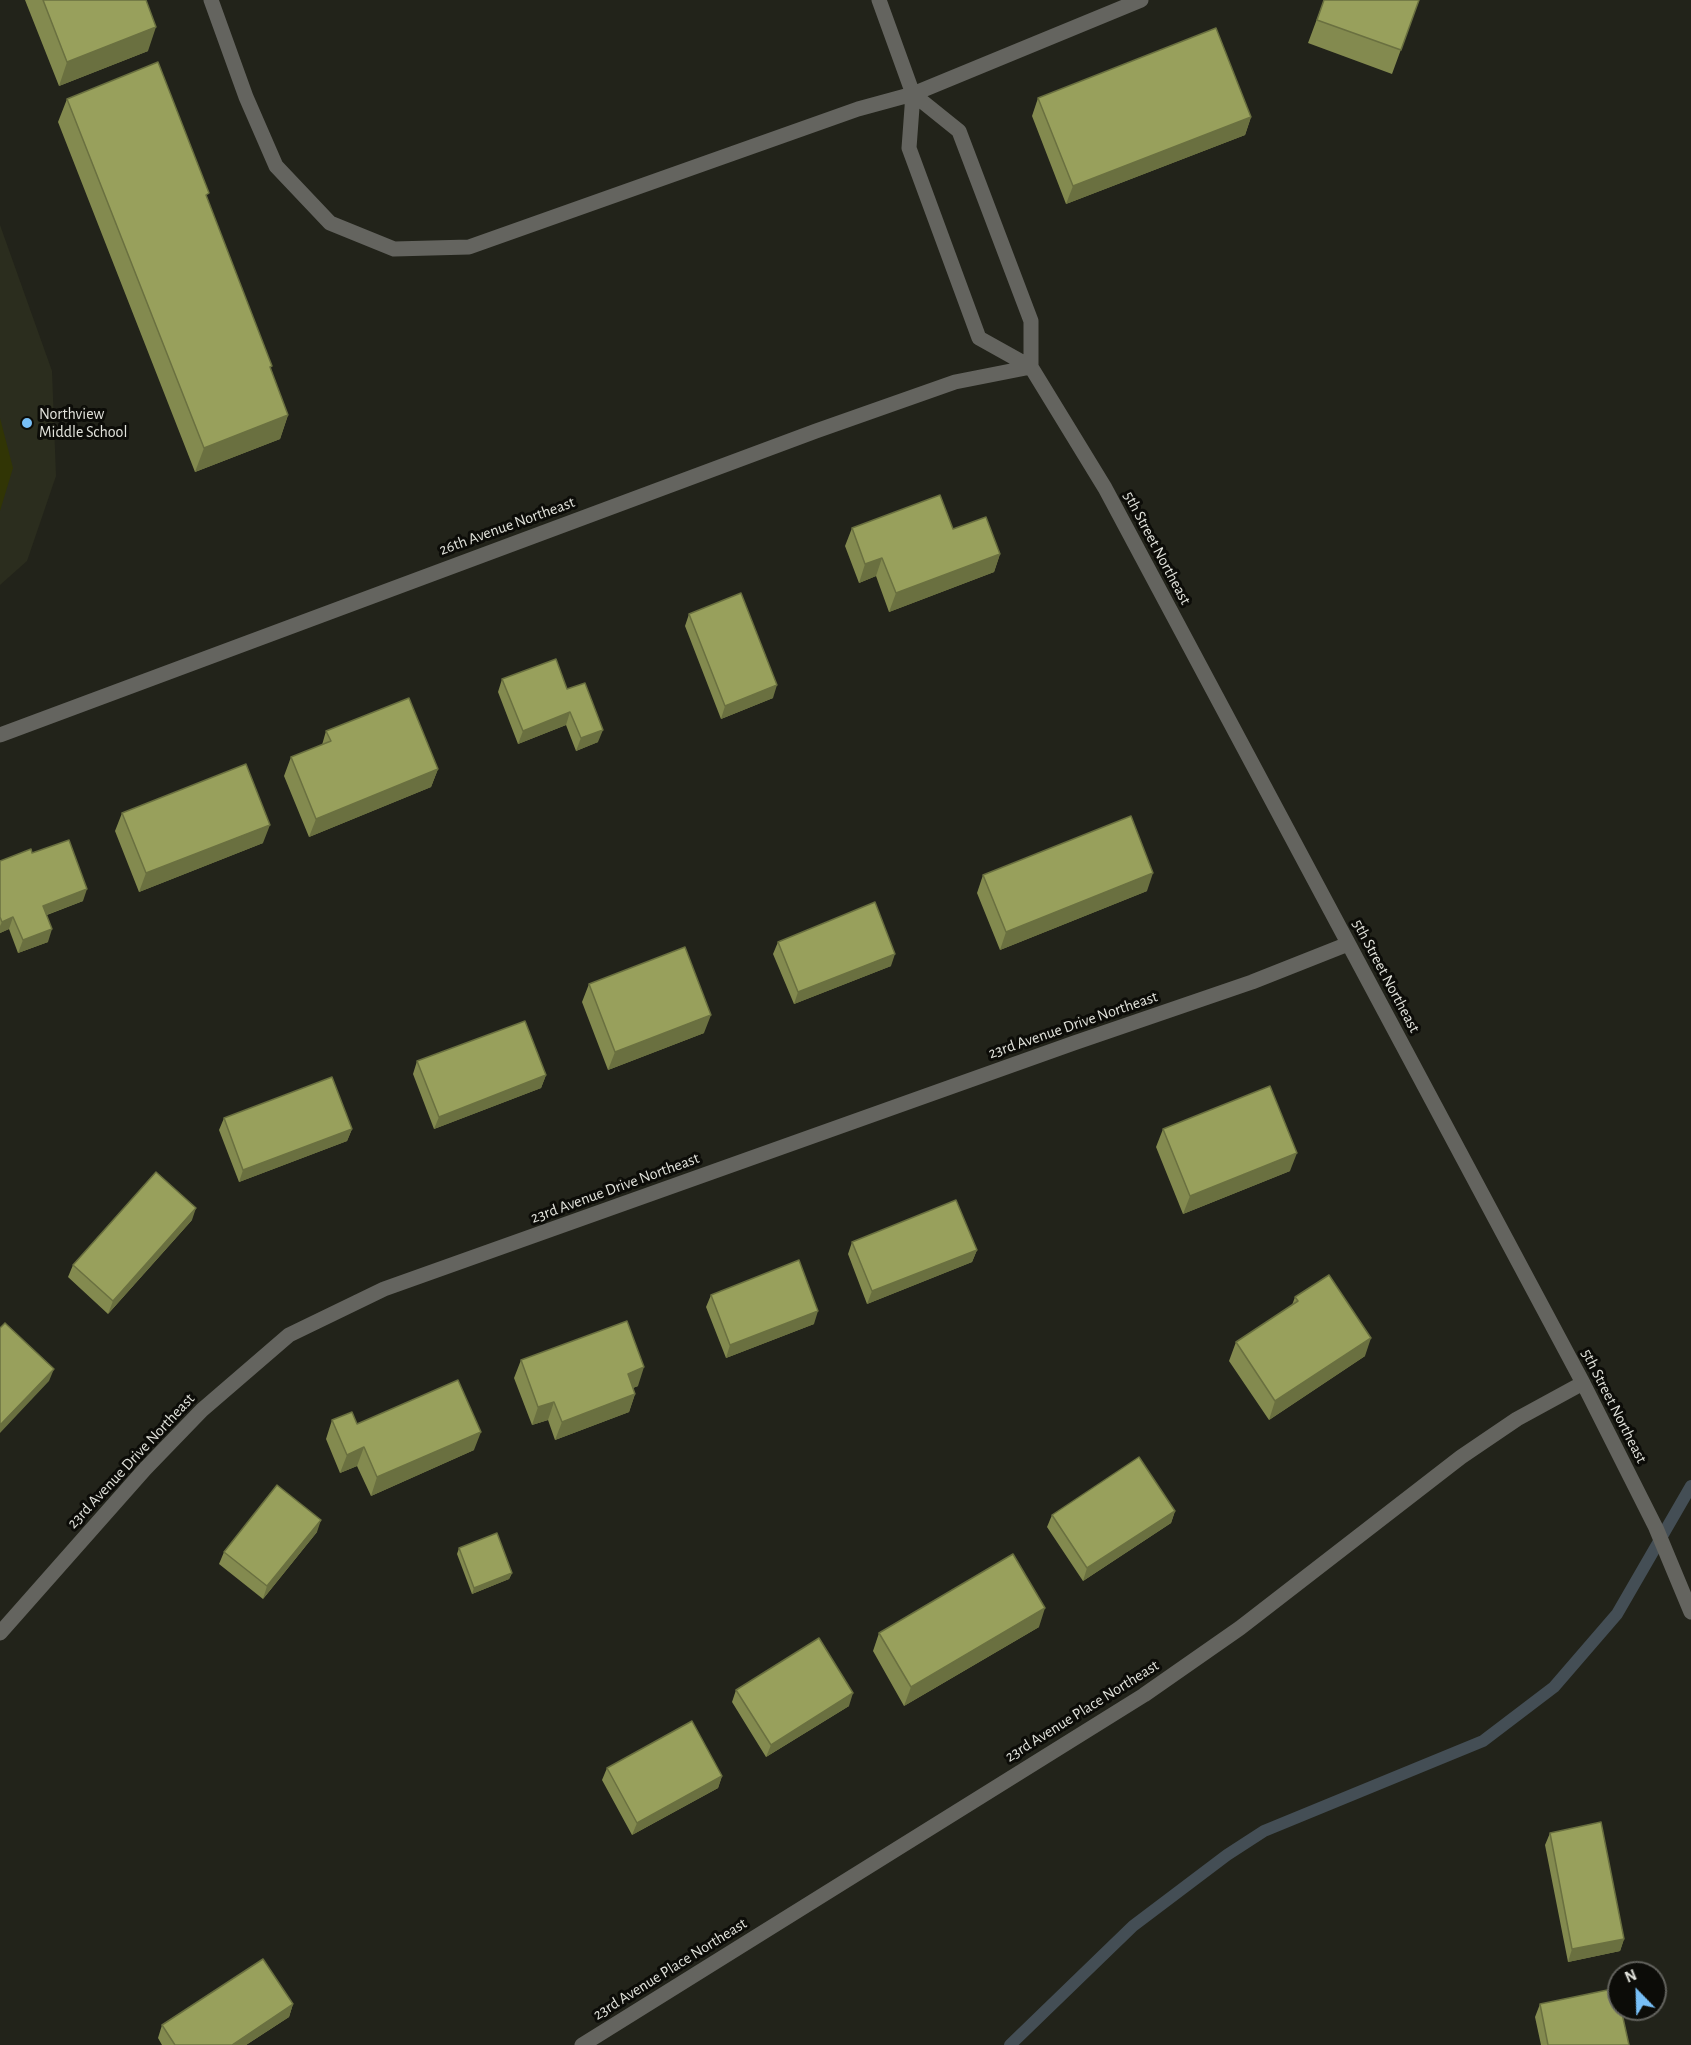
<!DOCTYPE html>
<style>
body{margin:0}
#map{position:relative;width:1691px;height:2045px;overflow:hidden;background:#22231a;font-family:"Alegreya Sans",sans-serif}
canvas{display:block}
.north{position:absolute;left:1607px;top:1961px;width:60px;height:60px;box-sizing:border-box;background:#0c0c08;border:2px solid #62625d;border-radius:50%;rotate:337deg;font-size:16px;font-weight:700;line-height:24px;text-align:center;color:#e2e3dc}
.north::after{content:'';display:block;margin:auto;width:21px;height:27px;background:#77bff7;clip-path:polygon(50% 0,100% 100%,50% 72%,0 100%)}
</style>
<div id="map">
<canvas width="1691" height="2045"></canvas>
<div class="north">N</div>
</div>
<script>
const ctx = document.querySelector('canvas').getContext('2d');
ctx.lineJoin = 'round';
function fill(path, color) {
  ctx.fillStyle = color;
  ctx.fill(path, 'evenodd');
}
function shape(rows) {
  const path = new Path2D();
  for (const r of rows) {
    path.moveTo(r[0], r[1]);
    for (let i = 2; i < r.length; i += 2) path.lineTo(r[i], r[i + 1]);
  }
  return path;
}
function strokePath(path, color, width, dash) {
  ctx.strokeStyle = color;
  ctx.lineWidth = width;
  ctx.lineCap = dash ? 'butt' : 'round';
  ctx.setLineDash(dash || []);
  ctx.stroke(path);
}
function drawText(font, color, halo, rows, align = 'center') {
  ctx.font = font + ' "Alegreya Sans",sans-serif';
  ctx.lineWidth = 6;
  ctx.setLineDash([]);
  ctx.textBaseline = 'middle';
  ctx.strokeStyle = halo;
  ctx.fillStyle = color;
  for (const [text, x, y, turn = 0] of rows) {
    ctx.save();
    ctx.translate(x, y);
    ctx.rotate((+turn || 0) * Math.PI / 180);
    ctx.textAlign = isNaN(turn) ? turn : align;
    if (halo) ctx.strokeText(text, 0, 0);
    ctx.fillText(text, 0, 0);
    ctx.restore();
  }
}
const built = shape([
 [0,225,52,371,56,476,27,561,0,585]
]);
const green = shape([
 [0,418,13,468,0,511]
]);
const stream = shape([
 [1010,2045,1133,1926,1227,1855,1264,1831,1483,1741,1554,1687,1617,1614,1691,1486]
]);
const minor = shape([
 [211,0,246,97,276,166,330,223,394,249,469,247,858,109,913,94,1141,0],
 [879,0,913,94,909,148,979,338,1031,367,1105,488,1583,1383,1656,1528,1691,1612],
 [913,94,959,131,1031,321,1031,367],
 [0,735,816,431,955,382,1031,367],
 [0,1633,145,1469,202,1410,289,1335,384,1289,1074,1043,1252,982,1348,944],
 [582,2045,1144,1695,1240,1628,1461,1457,1517,1419,1583,1383]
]);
const wall = shape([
 [25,0,146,0,148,51,59,86],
 [1324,0,1419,0,1392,74,1308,43],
 [1038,98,1251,117,1245,135,1066,204,1032,116],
 [67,99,207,200,288,415,280,439,195,472,58,122],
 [852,528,953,529,1000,554,994,572,889,612,876,576,859,583,845,546],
 [689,614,773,698,721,719,685,626],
 [502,679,567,689,598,742,576,751,566,725,518,744,498,692],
 [326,731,438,769,431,787,309,837,284,776,291,757,322,745],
 [122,813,263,843,139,892,115,831],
 [32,853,83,901,47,915,48,942,18,953,9,929,0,933,0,861],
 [983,875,1147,891,1000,950,977,893],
 [778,942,891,966,794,1004,773,954],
 [589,984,704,1033,608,1070,582,1002],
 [417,1061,546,1075,541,1088,434,1129,413,1074],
 [224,1118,352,1129,347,1141,239,1182,219,1130],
 [1163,1129,1290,1171,1183,1214,1156,1147],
 [192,1220,108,1314,68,1277,73,1265],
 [852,1242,977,1250,972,1262,867,1304,848,1254],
 [711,1295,814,1324,726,1358,706,1307],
 [1295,1297,1365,1356,1269,1420,1229,1361,1236,1342,1292,1305],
 [521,1360,638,1386,633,1388,635,1394,629,1412,555,1440,548,1420,532,1425,514,1378],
 [332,1420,357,1424,474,1450,371,1496,357,1466,340,1473,326,1439],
 [1175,1511,1171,1523,1083,1581,1047,1527,1052,1515],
 [317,1532,263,1599,219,1564,224,1552],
 [459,1548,512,1573,509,1579,472,1594,457,1554],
 [1039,1627,904,1706,873,1651,879,1633],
 [736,1690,849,1706,766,1757,732,1702],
 [607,1768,722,1776,718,1788,632,1835,602,1780],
 [1550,1833,1624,1939,1620,1951,1568,1962,1545,1845],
 [293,2004,289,2017,246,2045,162,2045,158,2038,162,2025],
 [1540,2004,1629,2045,1541,2045,1535,2017]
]);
const shadedWall = shape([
 [156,27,148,51,59,86,67,62],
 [1251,117,1245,135,1066,204,1073,186],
 [288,415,280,439,195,472,204,448],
 [1000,554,994,572,889,612,896,593],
 [882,558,876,576,859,583,865,564],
 [777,685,773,698,721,719,725,706],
 [570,712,566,725,518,744,523,731],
 [603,730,598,742,576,751,581,738],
 [438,769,431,787,309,837,316,819],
 [270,825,263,843,139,892,146,873],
 [1153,873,1147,891,1000,950,1006,932],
 [87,889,83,901,38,918,43,906],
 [13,917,9,929,0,933,0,926,2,922],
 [52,929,48,942,18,953,23,940],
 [895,954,891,966,794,1004,798,992],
 [711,1015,704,1033,608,1070,615,1052],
 [546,1075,541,1088,434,1129,439,1117],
 [352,1129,347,1141,239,1182,243,1170],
 [1297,1153,1290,1171,1183,1214,1190,1196],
 [196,1208,192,1220,108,1314,113,1301],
 [977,1250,972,1262,867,1304,872,1291],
 [818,1311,814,1324,726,1358,730,1345],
 [1371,1338,1365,1356,1269,1420,1275,1401],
 [644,1367,638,1386,621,1392,628,1374],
 [54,1369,49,1381,0,1433,0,1425],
 [635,1394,629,1412,555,1440,562,1422],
 [554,1402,548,1420,532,1425,538,1407],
 [481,1432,474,1450,371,1496,377,1477],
 [364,1447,357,1466,340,1473,347,1455],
 [1175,1511,1171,1523,1083,1581,1087,1568],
 [321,1520,317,1532,263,1599,267,1586],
 [512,1573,509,1579,472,1594,474,1588],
 [1045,1608,1039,1627,904,1706,911,1687],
 [853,1693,849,1706,766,1757,771,1745],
 [722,1776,718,1788,632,1835,637,1823],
 [1624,1939,1620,1951,1568,1962,1572,1949],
 [293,2004,289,2017,246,2045,232,2045]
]);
const building = shape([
 [43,0,146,0,156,27,67,62,43,0],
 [1324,0,1419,0,1401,50,1317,20,1324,0],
 [1216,28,1251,117,1073,186,1038,98,1216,28],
 [158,62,209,193,206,195,272,366,270,367,288,415,204,448,67,99,158,62],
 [940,495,953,529,986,517,1000,554,896,593,882,558,865,564,852,528,940,495],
 [741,593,777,685,725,706,689,614,741,593],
 [556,659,567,689,585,683,603,730,581,738,570,712,523,731,502,679,556,659],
 [409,698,438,769,316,819,291,757,331,741,326,731,409,698],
 [246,764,270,825,146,873,122,813,246,764],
 [1131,816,1153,873,1006,932,983,875,1131,816],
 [69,840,87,889,43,906,52,929,23,940,13,917,2,922,0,917,0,861,31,849,32,853,69,840],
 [875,902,895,954,798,992,778,942,875,902],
 [685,947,711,1015,615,1052,589,984,685,947],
 [525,1021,546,1075,439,1117,417,1061,525,1021],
 [332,1077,352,1129,243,1170,224,1118,332,1077],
 [1270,1086,1297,1153,1190,1196,1163,1129,1270,1086],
 [156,1172,196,1208,113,1301,73,1265,156,1172],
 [956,1200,977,1250,872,1291,852,1242,956,1200],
 [799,1260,818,1311,730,1345,711,1295,799,1260],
 [1329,1275,1371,1338,1275,1401,1236,1342,1298,1301,1295,1297,1329,1275],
 [627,1321,644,1367,628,1374,635,1394,562,1422,554,1402,538,1407,521,1360,627,1321],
 [5,1323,54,1369,0,1425,0,1328,5,1323],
 [458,1380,481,1432,377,1477,364,1447,347,1455,332,1420,352,1412,357,1424,458,1380],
 [1139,1457,1175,1511,1087,1568,1052,1515,1139,1457],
 [277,1485,321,1520,267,1586,224,1552,277,1485],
 [497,1533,512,1573,474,1588,459,1548,497,1533],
 [1013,1554,1045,1608,911,1687,879,1633,1013,1554],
 [819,1638,853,1693,771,1745,736,1690,819,1638],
 [692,1721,722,1776,637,1823,607,1768,692,1721],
 [1601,1822,1624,1939,1572,1949,1550,1833,1601,1822],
 [263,1959,293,2004,232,2045,175,2045,162,2025,263,1959],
 [1617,1988,1619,1999,1619,2009,1621,2009,1629,2045,1548,2045,1540,2004,1617,1988]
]);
const markers = [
 [27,423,6,"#77bff7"]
];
const poiNames = [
 ["Northview",39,414],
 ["Middle School",39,432]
];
const streetNames = [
 ["26th Avenue Northeast",507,526,-20],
 ["5th Street Northeast",1157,548,62],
 ["5th Street Northeast",1386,976,62],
 ["23rd Avenue Drive Northeast",1073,1025,-19],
 ["23rd Avenue Drive Northeast",615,1188,-20],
 ["5th Street Northeast",1614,1406,63],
 ["23rd Avenue Drive Northeast",131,1461,-47],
 ["23rd Avenue Place Northeast",1082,1711,-32],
 ["23rd Avenue Place Northeast",670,1969,-32]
];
fill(built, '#2b2d1e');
fill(green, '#313505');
strokePath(stream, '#444e55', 12);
strokePath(minor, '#64645f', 15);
fill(wall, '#838a4f');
fill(shadedWall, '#6a7040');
fill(building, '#98a05c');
strokePath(building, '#6a7040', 1.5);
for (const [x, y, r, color] of markers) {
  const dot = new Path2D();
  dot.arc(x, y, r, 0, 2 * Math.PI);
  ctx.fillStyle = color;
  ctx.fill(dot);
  strokePath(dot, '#0c0c08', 2);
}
drawText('16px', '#e2e3dc', '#0c0c08', poiNames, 'left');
drawText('16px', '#e2e3dc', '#0c0c08', streetNames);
</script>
